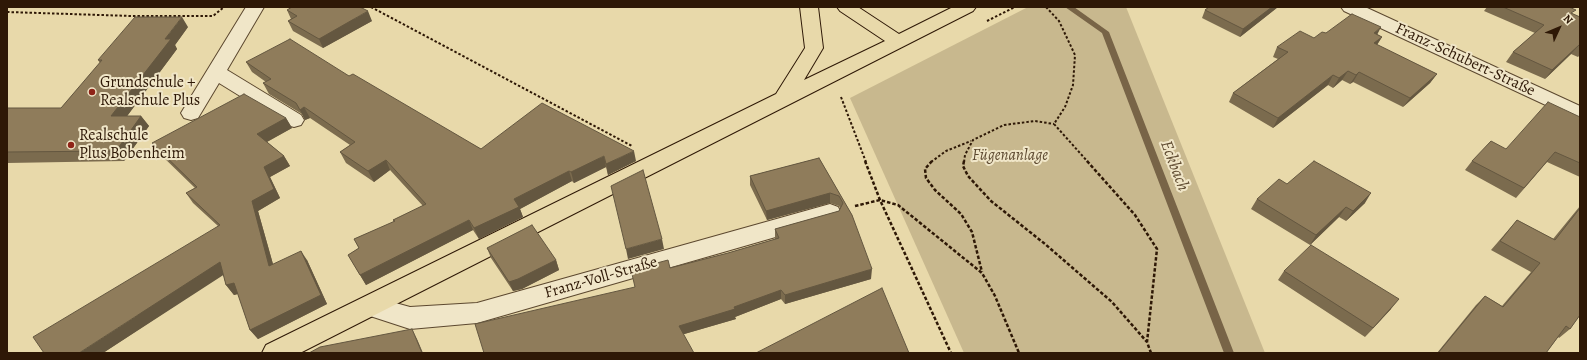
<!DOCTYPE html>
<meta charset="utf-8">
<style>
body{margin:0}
#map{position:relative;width:1587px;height:360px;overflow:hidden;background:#e8d9aa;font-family:Alegreya,serif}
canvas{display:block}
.frame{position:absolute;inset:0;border:8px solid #2e1806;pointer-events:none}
.north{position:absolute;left:1539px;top:8px;width:40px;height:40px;-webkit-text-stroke:3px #f0e6c8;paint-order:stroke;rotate:46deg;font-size:11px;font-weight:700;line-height:16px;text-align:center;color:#2e1806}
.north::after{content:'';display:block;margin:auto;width:14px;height:18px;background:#2e1806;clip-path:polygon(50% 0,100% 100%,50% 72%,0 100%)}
</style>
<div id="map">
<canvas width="1587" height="360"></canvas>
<div class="frame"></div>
<div class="north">N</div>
</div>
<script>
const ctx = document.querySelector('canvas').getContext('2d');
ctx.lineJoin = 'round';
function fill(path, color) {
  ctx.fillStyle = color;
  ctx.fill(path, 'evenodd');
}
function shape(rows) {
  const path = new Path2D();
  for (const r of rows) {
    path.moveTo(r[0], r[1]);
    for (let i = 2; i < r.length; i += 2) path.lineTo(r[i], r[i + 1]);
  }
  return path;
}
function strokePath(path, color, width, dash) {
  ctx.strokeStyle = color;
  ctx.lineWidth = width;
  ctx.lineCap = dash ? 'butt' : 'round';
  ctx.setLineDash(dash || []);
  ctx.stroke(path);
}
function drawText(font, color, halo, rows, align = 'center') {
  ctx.font = font + ' Alegreya,serif';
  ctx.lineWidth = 4;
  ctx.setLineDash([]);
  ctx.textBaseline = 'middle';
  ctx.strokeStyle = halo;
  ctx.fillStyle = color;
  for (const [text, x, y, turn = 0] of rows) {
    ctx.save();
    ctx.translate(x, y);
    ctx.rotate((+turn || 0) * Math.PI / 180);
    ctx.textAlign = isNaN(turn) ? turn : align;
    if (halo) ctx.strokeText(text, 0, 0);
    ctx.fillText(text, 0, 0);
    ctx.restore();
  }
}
const green = shape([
 [1028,7,1126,7,1265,353,964,353,850,98]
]);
const stream = shape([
 [1065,7,1074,7,1109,32,1234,353,1224,353,1102,33,1065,7]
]);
const pathFar1 = shape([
 [371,7,632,146],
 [1046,7,1059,21,1075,55,1073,85,1065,107,1054,124,1088,162],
 [7,12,132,16,213,16,224,7],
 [987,21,1015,7],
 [841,97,866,162],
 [931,162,946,151,971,141],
 [964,162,965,155,973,140,1004,125,1035,121,1054,124]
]);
const path = shape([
 [865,161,880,200,951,353],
 [932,161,925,169,926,178,935,190,961,214,972,232,982,272],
 [964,161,963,166,968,176,991,201,1045,244,1112,302,1147,342],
 [1087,161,1135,215,1157,249,1147,342,1151,353],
 [855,206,880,200,898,205,982,273,995,296,1019,353]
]);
const minor = shape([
 [246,7,264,7,227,70,301,115,304,120,301,125,294,127,287,125,219,83,198,118,191,120,184,118,181,113,246,7],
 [1341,7,1365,7,1580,106,1580,121,1344,11,1341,7],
 [830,204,838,207,841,213,838,219,477,323,410,329,361,313,357,306,361,299,370,296,410,307,477,303,830,204]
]);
const major = shape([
 [800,7,818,7,823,48,804,80,885,41,840,11,837,7,858,7,899,34,953,7,976,7,973,11,300,353,262,353,266,345,776,94,805,48,800,7]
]);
const wall = shape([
 [1209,7,1278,7,1240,37,1202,18,1205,10],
 [1487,7,1569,7,1572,14,1580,17,1580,55,1578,57,1571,54,1545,79,1506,62,1513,52,1535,33,1484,11],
 [287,10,372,21,323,48,293,31,288,21,291,19],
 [188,27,175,45,177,49,127,116,141,116,149,126,124,161,7,163,7,108,61,108,100,63,98,60],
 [1326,33,1377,34,1382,37,1377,45,1437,74,1430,83,1403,107,1353,82,1350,84,1342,80,1333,88,1328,85,1273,128,1229,102,1233,93,1278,59,1273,57,1277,47,1314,38],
 [246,62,349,76,481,149,636,161,608,175,606,167,574,183,572,181,520,209,523,217,479,239,473,230,366,285,348,255,359,248,354,239,394,222,393,220,423,206,390,170,374,182,346,163,340,152,350,145,310,118,305,120,302,114,269,94,263,83,266,82,252,72],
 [1580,117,1580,177,1547,162,1516,198,1465,170,1472,161,1506,149],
 [286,118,292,128,267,142,284,156,290,166,270,177,280,198,258,211,273,264,307,260,327,304,258,339,250,330,238,294,234,295,226,285,223,274,103,353,218,226,193,203,186,193,195,188,159,153,152,143],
 [819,158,852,215,871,279,785,304,781,299,735,317,736,319,684,334,635,287,670,268,728,253,775,239,775,229,839,211,840,208,839,206,830,203,767,220,750,185,750,176],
 [1287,184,1365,203,1346,221,1339,217,1310,245,1251,209,1257,199],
 [1580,206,1580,315,1570,329,1559,338,1558,337,1546,353,1437,353,1476,305,1485,296,1502,306,1531,272,1491,250,1517,220,1553,239],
 [487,248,556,260,559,270,522,289,513,291,491,258],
 [1284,271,1391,309,1365,337,1278,280]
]);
const shadedWall = shape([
 [1272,7,1278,7,1240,37,1243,29],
 [368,11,372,21,323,48,319,39],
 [182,17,188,27,175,45,177,49,119,127,111,116,165,39],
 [1381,27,1376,37,1374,33],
 [1382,37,1376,46,1374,43],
 [1579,45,1571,54,1545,79,1552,70],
 [1348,71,1342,80,1333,88,1339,78],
 [1359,72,1353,82,1350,84,1356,75],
 [1437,74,1430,83,1403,107,1410,98],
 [1333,75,1328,85,1273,128,1278,118],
 [304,107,310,118,305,120,300,110],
 [141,116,149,126,124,161,116,151],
 [286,118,292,128,263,144,257,134],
 [634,151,636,161,608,175,606,164],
 [284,156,290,166,270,177,280,198,258,211,276,275,269,266,252,201,264,167],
 [604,156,606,167,574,183,571,172],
 [386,160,390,170,374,182,368,171],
 [569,171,572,181,520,209,523,217,479,239,474,228,514,199],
 [830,193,830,203,767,220,766,211],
 [1371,193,1365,203,1346,221,1353,211],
 [1346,207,1339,217,1310,245,1316,235],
 [469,220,473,230,366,285,360,275],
 [662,239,664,249,628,259,626,249],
 [301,251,307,260,327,304,258,339,250,330],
 [556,260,559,270,522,289,513,291,509,282],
 [220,262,228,272,103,353,79,353],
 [872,269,871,279,785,304,785,295],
 [234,283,241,293,234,295,226,285],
 [781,290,781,299,735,317,736,319,681,335,679,326,734,307],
 [1399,299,1391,309,1365,337,1373,328],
 [412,329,417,339,423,353,422,353]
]);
const building = shape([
 [292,7,360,7,368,11,319,39,288,21,297,16,287,10,292,7],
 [1209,7,1272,7,1243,29,1205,10,1209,7],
 [1503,7,1569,7,1576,10,1571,13,1580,17,1580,46,1579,45,1552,70,1513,52,1544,25,1503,7],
 [1352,14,1381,27,1374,33,1382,37,1374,43,1437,74,1410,98,1359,72,1356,75,1348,71,1339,78,1333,75,1278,118,1233,93,1288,52,1277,47,1300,31,1314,38,1322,32,1326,33,1352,14],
 [135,17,182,17,165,39,171,39,111,116,141,116,116,151,7,152,7,108,61,108,102,60,98,60,135,17],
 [290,39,349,76,353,74,481,149,542,103,634,151,606,164,604,156,571,172,569,171,514,199,519,207,474,228,469,220,360,275,348,255,359,248,354,239,395,221,393,220,426,204,386,160,368,171,340,152,355,142,304,107,300,110,296,103,263,83,271,79,246,62,290,39],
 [244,94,286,118,257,134,284,156,264,167,274,189,252,201,269,266,301,251,321,295,250,330,234,283,226,285,220,262,79,353,44,353,33,337,220,225,186,193,197,187,152,143,244,94],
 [1548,102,1580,117,1580,163,1555,152,1524,188,1472,161,1491,141,1506,149,1548,102],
 [819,158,852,215,872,269,785,295,781,290,734,307,735,309,679,326,694,353,484,353,475,324,635,287,631,270,668,260,670,268,728,253,779,238,775,229,839,211,843,203,839,196,830,193,766,211,750,176,819,158],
 [1314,161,1371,193,1353,211,1346,207,1316,235,1257,199,1279,179,1287,184,1314,161],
 [643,170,662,239,626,249,611,186,643,170],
 [1580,208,1580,315,1570,329,1566,326,1546,353,1438,353,1485,296,1503,307,1540,263,1500,241,1517,220,1555,240,1580,208],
 [532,225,556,260,518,279,509,282,487,248,532,225],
 [1311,245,1399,299,1373,328,1284,271,1311,245],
 [882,288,909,353,756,353,882,288],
 [412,329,422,353,309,353,320,347,412,329]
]);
const markers = [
 [92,92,4,"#8f2418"],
 [71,145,4,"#8f2418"]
];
const streetNames = [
 ["Franz-Schubert-Straße",1465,60,25],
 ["Franz-Voll-Straße",601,278,-16]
];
const poiNames = [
 ["Grundschule +",100,83],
 ["Realschule Plus",100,101],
 ["Realschule",79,136],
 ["Plus Bobenheim",79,154]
];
const parkNames = [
 ["Fügenanlage",1010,156]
];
const waterNames = [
 ["Eckbach",1174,166,69]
];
fill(green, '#c8b88e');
fill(stream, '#786447');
strokePath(minor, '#5c482f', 2);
strokePath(major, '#2e1806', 2);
strokePath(pathFar1, '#2e1806', 2, [2.5, 2]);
strokePath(path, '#2e1806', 2.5, [3.5, 2]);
fill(minor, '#f0e6c8');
fill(major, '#e8d9aa');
fill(wall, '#7b6b4e');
fill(shadedWall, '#645740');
fill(building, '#8f7c5b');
strokePath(building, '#645740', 1);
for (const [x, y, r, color] of markers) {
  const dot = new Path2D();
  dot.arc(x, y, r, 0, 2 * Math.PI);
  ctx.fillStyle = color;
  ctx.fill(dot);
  strokePath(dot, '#f0e6c8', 1.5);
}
drawText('16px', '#2e1806', '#f0e6c8', streetNames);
drawText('16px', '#2e1806', '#f0e6c8', poiNames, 'left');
drawText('italic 16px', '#5c482f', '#f0e6c8', parkNames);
drawText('italic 17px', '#5f4b31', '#f0e6c8', waterNames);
</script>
